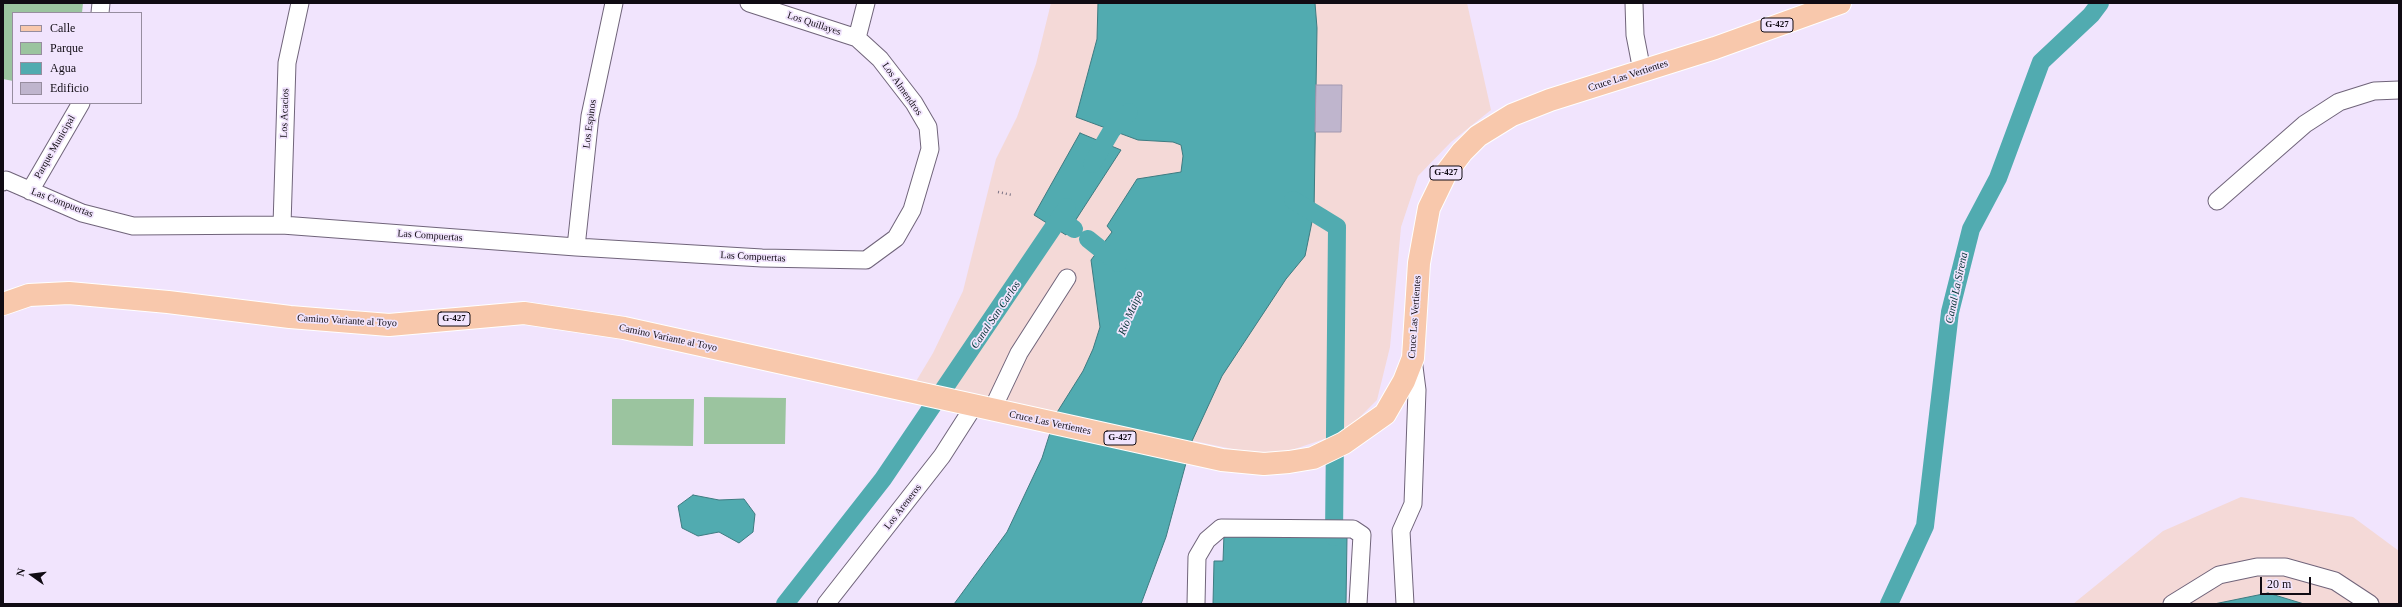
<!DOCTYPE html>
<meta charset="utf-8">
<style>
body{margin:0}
#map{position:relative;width:2402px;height:607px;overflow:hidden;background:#f1e4fd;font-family:"Times New Roman",serif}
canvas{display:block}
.frame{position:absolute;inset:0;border:4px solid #100b13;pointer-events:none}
.legend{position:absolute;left:12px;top:12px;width:130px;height:92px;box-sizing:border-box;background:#f1e4fd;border:1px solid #978d9f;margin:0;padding:5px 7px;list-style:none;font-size:12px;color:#100b13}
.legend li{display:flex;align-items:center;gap:8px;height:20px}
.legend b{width:20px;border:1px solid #978d9f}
.north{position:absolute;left:12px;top:555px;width:40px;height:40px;-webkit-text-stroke:3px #f1e4fd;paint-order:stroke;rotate:284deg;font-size:11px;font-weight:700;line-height:16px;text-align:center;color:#100b13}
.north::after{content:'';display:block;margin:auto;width:14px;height:18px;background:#100b13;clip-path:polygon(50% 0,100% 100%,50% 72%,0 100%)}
.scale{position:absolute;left:2260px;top:577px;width:51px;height:18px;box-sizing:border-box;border:2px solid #100b13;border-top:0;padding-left:5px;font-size:12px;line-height:14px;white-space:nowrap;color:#100b13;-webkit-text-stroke:3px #f1e4fd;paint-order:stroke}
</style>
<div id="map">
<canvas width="2402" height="607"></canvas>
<div class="frame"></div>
<ul class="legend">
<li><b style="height:5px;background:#f8c8ac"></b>Calle</li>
<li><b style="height:11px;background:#9bc49f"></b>Parque</li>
<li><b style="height:11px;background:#51abb0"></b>Agua</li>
<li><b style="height:11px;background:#bfb5cd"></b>Edificio</li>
</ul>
<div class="north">N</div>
<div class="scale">20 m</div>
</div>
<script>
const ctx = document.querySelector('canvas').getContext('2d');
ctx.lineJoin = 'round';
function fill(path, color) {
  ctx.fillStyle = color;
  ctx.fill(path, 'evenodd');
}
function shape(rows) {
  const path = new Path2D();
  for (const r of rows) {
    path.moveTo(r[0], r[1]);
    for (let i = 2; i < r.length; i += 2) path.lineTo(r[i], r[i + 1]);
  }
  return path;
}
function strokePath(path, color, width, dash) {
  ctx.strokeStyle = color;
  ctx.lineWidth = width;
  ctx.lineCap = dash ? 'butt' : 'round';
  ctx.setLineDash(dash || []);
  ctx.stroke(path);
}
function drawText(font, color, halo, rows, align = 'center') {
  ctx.font = font + ' "Times New Roman",serif';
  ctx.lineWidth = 3.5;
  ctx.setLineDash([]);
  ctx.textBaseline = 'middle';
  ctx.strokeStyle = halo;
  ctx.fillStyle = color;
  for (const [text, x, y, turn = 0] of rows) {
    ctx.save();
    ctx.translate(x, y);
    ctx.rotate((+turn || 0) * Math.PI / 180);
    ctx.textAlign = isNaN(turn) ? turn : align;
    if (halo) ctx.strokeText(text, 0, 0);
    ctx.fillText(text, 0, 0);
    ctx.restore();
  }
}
const industrial = shape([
 [1051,3,1467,3,1491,110,1451,142,1418,176,1401,227,1390,347,1377,400,1345,432,1271,457,915,383,933,353,963,291,996,159,1017,117,1036,64],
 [2241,497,2353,517,2399,551,2399,604,2073,604,2163,531]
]);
const green = shape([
 [3,3,83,3,82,13,13,13,13,81,3,79],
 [704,397,786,398,785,444,704,444],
 [612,399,694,399,693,446,612,445]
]);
const water = shape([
 [1098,3,1315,3,1317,28,1314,212,1305,256,1286,279,1222,376,1192,441,1166,537,1141,604,954,604,1007,532,1042,458,1056,414,1083,371,1093,349,1100,327,1091,260,1112,232,1107,226,1137,179,1181,172,1183,156,1181,145,1173,142,1138,140,1076,117,1097,39,1098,3],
 [1080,133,1121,150,1066,235,1034,215,1080,133],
 [693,495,719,500,744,499,755,514,753,532,739,543,719,532,698,536,682,528,678,506,693,495],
 [1224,534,1347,537,1346,604,1213,604,1214,561,1223,561,1224,534],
 [2268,593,2304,604,2214,604,2268,593]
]);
const canal = shape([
 [1092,164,1112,130,1129,112],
 [1293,200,1337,227,1334,537],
 [1060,219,1074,229],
 [1088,239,1118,263],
 [785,604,883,479,1067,207],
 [1889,604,1925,526,1950,312,1971,229,1998,178,2041,62,2091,15,2100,3]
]);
const building = shape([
 [1316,85,1342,85,1341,132,1315,132,1316,85]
]);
const path = shape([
 [998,192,1012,195]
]);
const minor = shape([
 [1634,3,1635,35,1642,71],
 [100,13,101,3],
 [857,38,866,3],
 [3,182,6,180,82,213,133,226,282,225,576,247,762,258,866,260,896,238,912,210,930,149,928,127,914,103,880,59,857,38,749,3],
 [30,191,81,103],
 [2217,201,2305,124,2339,102,2374,91,2399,90],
 [282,225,287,63,300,3],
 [576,247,590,116,614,3],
 [992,410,1019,353,1067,278],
 [826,604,942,456,974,406],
 [1196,604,1197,557,1207,540,1221,528,1353,529,1362,535,1358,604],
 [1405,604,1401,531,1413,504,1417,390,1413,359],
 [2172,604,2219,575,2257,567,2285,567,2335,581,2370,604]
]);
const major = shape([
 [3,304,29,295,69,293,168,302,290,317,389,325,524,313,624,328,1222,460,1264,464,1289,462,1313,458,1344,443,1385,414,1404,381,1413,358,1419,263,1429,208,1446,173,1462,152,1478,136,1512,115,1550,100,1715,48,1840,3]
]);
const shields = [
 [1777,25,32],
 [1446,173,32],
 [454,319,32],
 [1120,438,32]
];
const shieldNames = [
 ["G-427",1777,25],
 ["G-427",1446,173],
 ["G-427",454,319],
 ["G-427",1120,438]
];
const streetNames = [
 ["Los Quillayes",814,24,18],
 ["Cruce Las Vertientes",1628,76,-18],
 ["Los Almendros",902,89,55],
 ["Los Acacios",285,113,-88],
 ["Los Espinos",590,124,-82],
 ["Parque Municipal",55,147,-60],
 ["Las Compuertas",62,203,21],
 ["Las Compuertas",430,236,4],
 ["Las Compuertas",753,257,3],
 ["Cruce Las Vertientes",1415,317,-86],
 ["Camino Variante al Toyo",347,321,3],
 ["Camino Variante al Toyo",668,338,12],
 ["Cruce Las Vertientes",1050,423,12],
 ["Los Areneros",903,507,-52]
];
const waterNames = [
 ["Canal La Sirena",1957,288,-78],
 ["Río Maipo",1131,313,-67],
 ["Canal San Carlos",996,315,-56]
];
fill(industrial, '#f4d9d7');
fill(green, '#9bc49f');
fill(water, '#51abb0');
strokePath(water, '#3e7b81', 1);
strokePath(canal, '#51abb0', 18);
fill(building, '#bfb5cd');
strokePath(building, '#a197af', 1);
strokePath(minor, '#70647a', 19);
strokePath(major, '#fff', 24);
strokePath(path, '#7c7384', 2.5, [1, 3]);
strokePath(minor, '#fff', 17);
strokePath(major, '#f8c8ac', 22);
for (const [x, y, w] of shields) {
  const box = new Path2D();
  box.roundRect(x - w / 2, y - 7, w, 14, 3);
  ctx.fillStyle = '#f1e4fd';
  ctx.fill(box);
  strokePath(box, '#100b13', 1);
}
drawText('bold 9px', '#100b13', null, shieldNames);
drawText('10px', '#100b13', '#f1e4fd', streetNames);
drawText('italic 11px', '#043234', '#f1e4fd', waterNames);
</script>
